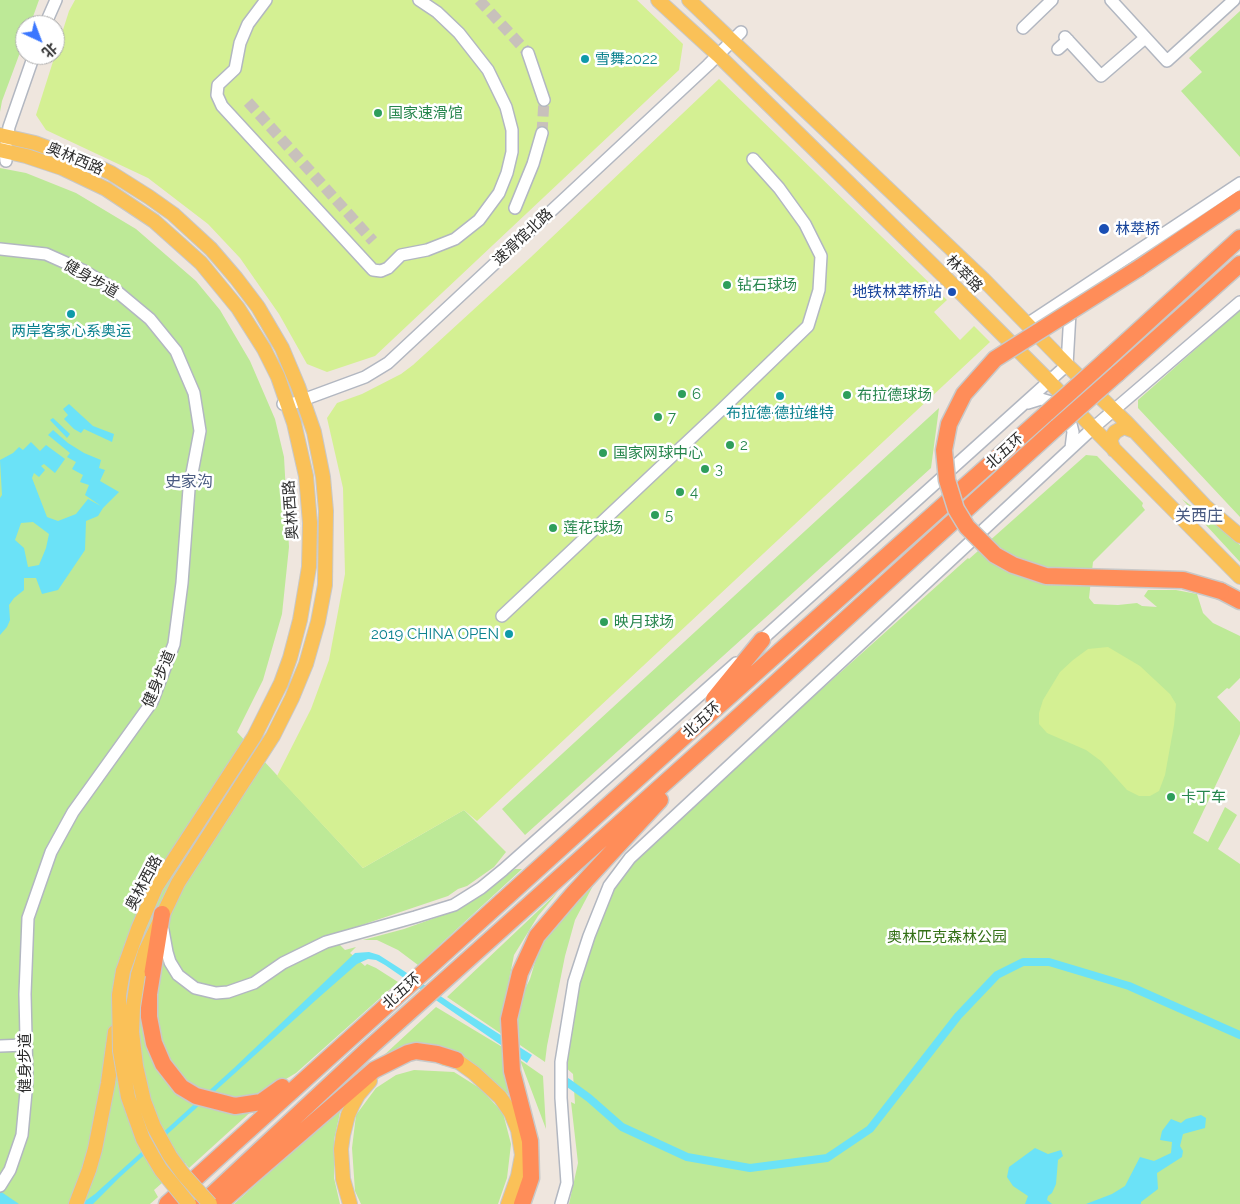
<!DOCTYPE html>
<meta charset="utf-8">
<style>
body{margin:0}
#map{position:relative;width:1240px;height:1204px;overflow:hidden;background:#efe6de;font-family:Raleway,"Noto Sans SC",sans-serif}
canvas{display:block}
.north{position:absolute;left:15px;top:15px;width:50px;height:50px;box-sizing:border-box;background:#fff;border:1px solid #ababab;border-radius:50%;rotate:137deg;font-size:14px;font-weight:700;line-height:20px;text-align:center;color:#2d2d2d}
.north::after{content:'';display:block;margin:auto;width:18px;height:22px;background:#3b77ff;clip-path:polygon(50% 0,100% 100%,50% 72%,0 100%)}
</style>
<div id="map">
<canvas width="1240" height="1204"></canvas>
<div class="north">北</div>
</div>
<script>
const ctx = document.querySelector('canvas').getContext('2d');
ctx.lineJoin = 'round';
function fill(path, color) {
  ctx.fillStyle = color;
  ctx.fill(path, 'evenodd');
}
function shape(rows) {
  const path = new Path2D();
  for (const r of rows) {
    path.moveTo(r[0], r[1]);
    for (let i = 2; i < r.length; i += 2) path.lineTo(r[i], r[i + 1]);
  }
  return path;
}
function strokePath(path, color, width, dash) {
  ctx.strokeStyle = color;
  ctx.lineWidth = width;
  ctx.lineCap = dash ? 'butt' : 'round';
  ctx.setLineDash(dash || []);
  ctx.stroke(path);
}
function drawText(font, color, halo, rows, align = 'center') {
  ctx.font = font + ' Raleway,"Noto Sans SC",sans-serif';
  ctx.lineWidth = 5;
  ctx.setLineDash([]);
  ctx.textBaseline = 'middle';
  ctx.strokeStyle = halo;
  ctx.fillStyle = color;
  for (const [text, x, y, turn = 0] of rows) {
    ctx.save();
    ctx.translate(x, y);
    ctx.rotate((+turn || 0) * Math.PI / 180);
    ctx.textAlign = isNaN(turn) ? turn : align;
    if (halo) ctx.strokeText(text, 0, 0);
    ctx.fillText(text, 0, 0);
    ctx.restore();
  }
}
const green = shape([
 [0,0,39,0,30,25,25,25,25,39,2,101,0,112],
 [1240,11,1240,157,1181,91,1202,72,1189,58],
 [0,168,26,173,76,193,136,229,196,281,220,310,250,361,275,419,284,457,289,547,282,614,263,680,237,732,363,868,464,810,506,852,494,867,467,886,458,889,448,896,338,933,340,945,345,950,356,947,350,953,365,966,367,964,376,968,398,982,296,1073,276,1085,255,1108,189,1168,185,1163,154,1190,158,1197,150,1204,0,1204],
 [1240,310,1240,517,1138,408,1138,400],
 [939,408,931,468,525,835,502,809],
 [1086,455,1097,456,1143,503,1142,506,1145,510,1093,562,1089,598,1094,604,1118,605,1137,603,1142,606,1157,607,1144,596,1148,590,1176,590,1197,594,1203,613,1213,623,1240,636,1240,678,1229,689,1227,688,1217,697,1240,722,1240,734,1193,833,1208,842,1225,807,1237,815,1218,849,1240,864,1240,1204,569,1204,578,1163,571,1102,575,1104,573,1074,564,1066,578,983,611,886,633,859,726,775,968,558,969,559],
 [1182,499,1209,519,1240,545,1240,562],
 [515,869,522,869,418,965,398,950,377,940,363,940,404,929,446,914,479,896],
 [596,880,575,920,565,956,547,1046,545,1062,517,1043,516,1007,530,979,542,939],
 [558,892,538,916,514,955,502,1015,503,1035,447,997],
 [436,1007,504,1048,510,1096,479,1068,454,1053,382,1057],
 [520,1060,543,1076,546,1129],
 [414,1070,454,1072,481,1089,503,1113,511,1144,507,1178,498,1204,361,1204,355,1191,352,1148,356,1115,376,1088,396,1075],
 [341,1108,334,1140,334,1178,340,1204,234,1204]
]);
const pitch = shape([
 [75,0,637,0,683,44,679,70,375,356,327,372,307,364,279,314,240,258,208,224,148,178,46,130,36,115,69,11],
 [719,79,947,300,934,312,960,340,974,326,990,342,477,821,464,810,363,868,277,776,311,709,329,660,345,574,343,488,327,418,337,403,362,394,401,374,413,365,531,257],
 [1108,647,1140,666,1170,694,1176,704,1174,725,1165,775,1159,791,1150,796,1139,796,1127,790,1101,761,1086,750,1047,733,1039,724,1039,713,1043,700,1060,672,1073,660,1088,649]
]);
const water = shape([
 [69,404,93,426,114,434,112,442,84,429,81,433,74,429,64,419,68,415,63,409],
 [53,418,70,434,67,438,50,420],
 [53,430,68,443,84,453,101,460,99,468,105,470,100,481,119,492,103,508,98,516,86,521,85,550,58,590,42,594,36,578,24,578,24,590,14,598,9,605,10,620,7,627,0,635,0,498,2,495,0,460,13,453,19,447,23,450,31,442,40,451,46,445,65,459,55,473,44,464,41,466,45,470,39,477,34,473,32,478,47,517,58,521,76,514,88,499,101,506,85,495,89,485,80,482,83,475,72,469,76,462,67,457,70,453,48,435],
 [33,522,49,534,46,548,39,565,28,567,24,548,15,540,21,523],
 [369,952,379,955,404,971,452,1004,532,1055,527,1063,385,965,376,960,368,959,357,964,316,1000,120,1177,93,1204,81,1204,95,1194,234,1068,355,953],
 [1201,1115,1206,1118,1205,1128,1183,1134,1180,1146,1183,1151,1182,1157,1157,1173,1158,1189,1141,1202,1141,1204,1086,1204,1112,1194,1125,1186,1140,1157,1154,1161,1171,1153,1172,1142,1160,1140,1162,1131,1171,1119,1181,1123,1186,1119],
 [1035,1148,1048,1154,1061,1150,1063,1156,1058,1160,1056,1184,1052,1193,1048,1196,1047,1200,1052,1204,1025,1204,1028,1196,1013,1186,1007,1177,1009,1167],
 [0,1191,19,1204,0,1204]
]);
const canal = shape([
 [567,1082,589,1098,622,1127,687,1157,750,1168,827,1158,870,1129,958,1016,997,975,1023,962,1049,962,1129,986,1240,1035]
]);
const minorTunnel = shape([
 [479,0,528,53],
 [248,102,373,241],
 [542,133,544,100]
]);
const minor = shape([
 [266,0,248,24,240,43,235,69,218,85,217,95,222,106,373,270,381,271,388,268,401,255,427,250,455,239,479,220,499,193,507,173,512,152,512,130,506,107,488,70,459,33,437,12,419,0],
 [1111,0,1167,61,1234,0],
 [45,25,56,0],
 [1023,28,1052,0],
 [1065,37,1101,76,1145,38],
 [1058,49,1068,40],
 [528,53,544,100],
 [6,161,5,151,9,127,34,55],
 [515,208,533,164,542,133],
 [0,249,46,254,84,271,114,289,150,319,176,351,194,393,200,431,189,489,182,583,174,644,152,702,73,812,51,852,28,918,25,994,27,1081,22,1135,10,1170,0,1186],
 [1027,324,1071,295],
 [1028,403,1041,399,1051,402,1063,414,1071,424,1073,432,1071,448],
 [283,404,289,405,365,377,388,363,708,65,741,32],
 [502,616,720,411,808,326,819,290,821,256,805,224,779,188,753,159],
 [757,644,1067,365,1071,295,1240,183],
 [163,930,167,952,170,962,178,975,195,988,216,993,228,992,254,983,283,963,326,942,415,917,454,905,481,888,503,870,736,663],
 [0,1046,25,1045],
 [561,1204,567,1183,561,1098,561,1062,574,982,589,936,609,886,630,858,1093,428,1240,302]
]);
const major = shape([
 [658,0,718,55,956,288,1049,381,1093,428,1240,577],
 [689,0,983,279,1067,365,1127,423,1205,506,1240,536],
 [0,135,35,143,92,164,111,173,149,197,173,214,211,249,236,278,258,307,282,348,298,386,314,432,323,477,326,511,325,585,318,622,306,664,292,698,273,736,178,883,145,952,138,975],
 [0,150,26,156,62,168,106,189,154,221,201,263,238,308,264,349,278,377,294,423,306,476,310,523,309,567,300,620,290,658,281,683,254,737,156,887,138,929,123,971],
 [1114,450,1110,440,1115,432,1124,427,1134,431],
 [445,1058,456,1060,474,1073,500,1097,511,1113,518,1130,522,1155,518,1176,508,1204],
 [76,1204,89,1170,95,1149,108,1083,115,1032],
 [350,1204,343,1179,341,1149,343,1135,348,1115,353,1104,358,1095,370,1081]
]);
const highway = shape([
 [1139,268,1240,199],
 [1105,361,1240,238],
 [1117,374,1240,264],
 [1221,591,1240,601],
 [714,699,762,640],
 [162,914,149,994,149,1017,154,1043,163,1064,181,1087,196,1096,235,1106,261,1102,282,1087],
 [167,1204,686,735,1047,413],
 [202,1204,367,1050,726,728,1057,427],
 [219,1204,374,1070,408,1053,416,1051,437,1054,456,1060],
 [522,1204,531,1178,530,1141,512,1071,509,1019,520,973,537,936,573,894,660,800]
]);
const majorBridge = shape([
 [123,971,119,995,120,1051,128,1097,143,1139,152,1155,161,1170,189,1204],
 [138,975,133,1007,132,1032,136,1066,144,1101,154,1127,170,1156,183,1174,210,1204]
]);
const highwayBridge = shape([
 [1139,268,995,359,964,394,949,424,944,450,947,480,956,509,967,527,995,555,1013,565,1046,576,1183,580,1221,591],
 [1047,413,1105,361],
 [1057,427,1117,374]
]);
const markers = [
 [585,59,5,"#0f9aa8"],
 [378,113,5,"#2e9e5b"],
 [1104,229,6,"#1a4fb4"],
 [727,285,5,"#2e9e5b"],
 [952,292,5,"#1a4fb4"],
 [71,314,5,"#0f9aa8"],
 [682,394,5,"#2e9e5b"],
 [847,395,5,"#2e9e5b"],
 [780,396,5,"#0f9aa8"],
 [658,417,5,"#2e9e5b"],
 [730,445,5,"#2e9e5b"],
 [603,453,5,"#2e9e5b"],
 [705,469,5,"#2e9e5b"],
 [680,492,5,"#2e9e5b"],
 [655,515,5,"#2e9e5b"],
 [553,528,5,"#2e9e5b"],
 [604,622,5,"#2e9e5b"],
 [509,634,5,"#0f9aa8"],
 [1171,797,5,"#2e9e5b"]
];
const cultureNames = [
 ["雪舞2022",595,59,"left"],
 ["两岸客家心系奥运",71,331],
 ["布拉德·德拉维特",780,413],
 ["2019 CHINA OPEN",499,634,"right"]
];
const leisureNames = [
 ["国家速滑馆",388,113],
 ["钻石球场",737,285],
 ["6",692,394],
 ["布拉德球场",857,395],
 ["7",668,417],
 ["2",740,445],
 ["国家网球中心",613,453],
 ["3",715,469],
 ["4",690,492],
 ["5",665,515],
 ["莲花球场",563,528],
 ["映月球场",614,622],
 ["卡丁车",1181,797]
];
const streetNames = [
 ["奥林西路",75,159,23],
 ["速滑馆北路",523,237,-43],
 ["林萃路",964,274,45],
 ["健身步道",91,279,30],
 ["北五环",1005,451,-42],
 ["奥林西路",291,510,-94],
 ["健身步道",159,679,-67],
 ["北五环",702,720,-42],
 ["奥林西路",144,883,-62],
 ["北五环",402,991,-42],
 ["健身步道",25,1063,-90]
];
const transitNames = [
 ["林萃桥",1115,229],
 ["地铁林萃桥站",942,292,"right"]
];
const parkNames = [
 ["奥林匹克森林公园",947,937]
];
const neighbourhoodNames = [
 ["史家沟",189,482],
 ["关西庄",1199,516]
];
fill(green, '#bde997');
fill(pitch, '#d4f093');
fill(water, '#6be2f7');
strokePath(canal, '#6be2f7', 8);
strokePath(minorTunnel, '#c8c1bb', 11, [11, 5.5]);
strokePath(minor, '#b2b7c1', 14);
strokePath(major, '#c8c8c8', 16);
strokePath(highway, '#c8c8c8', 19);
strokePath(minor, '#fff', 11);
strokePath(major, '#fac158', 14);
strokePath(highway, '#ff8d59', 16);
strokePath(majorBridge, '#c8c8c8', 16, []);
strokePath(highwayBridge, '#c8c8c8', 19, []);
strokePath(majorBridge, '#fac158', 14);
strokePath(highwayBridge, '#ff8d59', 16);
for (const [x, y, r, color] of markers) {
  const dot = new Path2D();
  dot.arc(x, y, r, 0, 2 * Math.PI);
  ctx.fillStyle = color;
  ctx.fill(dot);
  strokePath(dot, '#fff', 2);
}
drawText('15px', '#0d838f', '#fff', cultureNames);
drawText('15px', '#27864d', '#fff', leisureNames, 'left');
drawText('15px', '#2d2d2d', '#fff', streetNames);
drawText('15px', '#164399', '#fff', transitNames, 'left');
drawText('15px', '#337016', '#fff', parkNames);
drawText('16px', '#495a81', '#fff', neighbourhoodNames);
</script>
